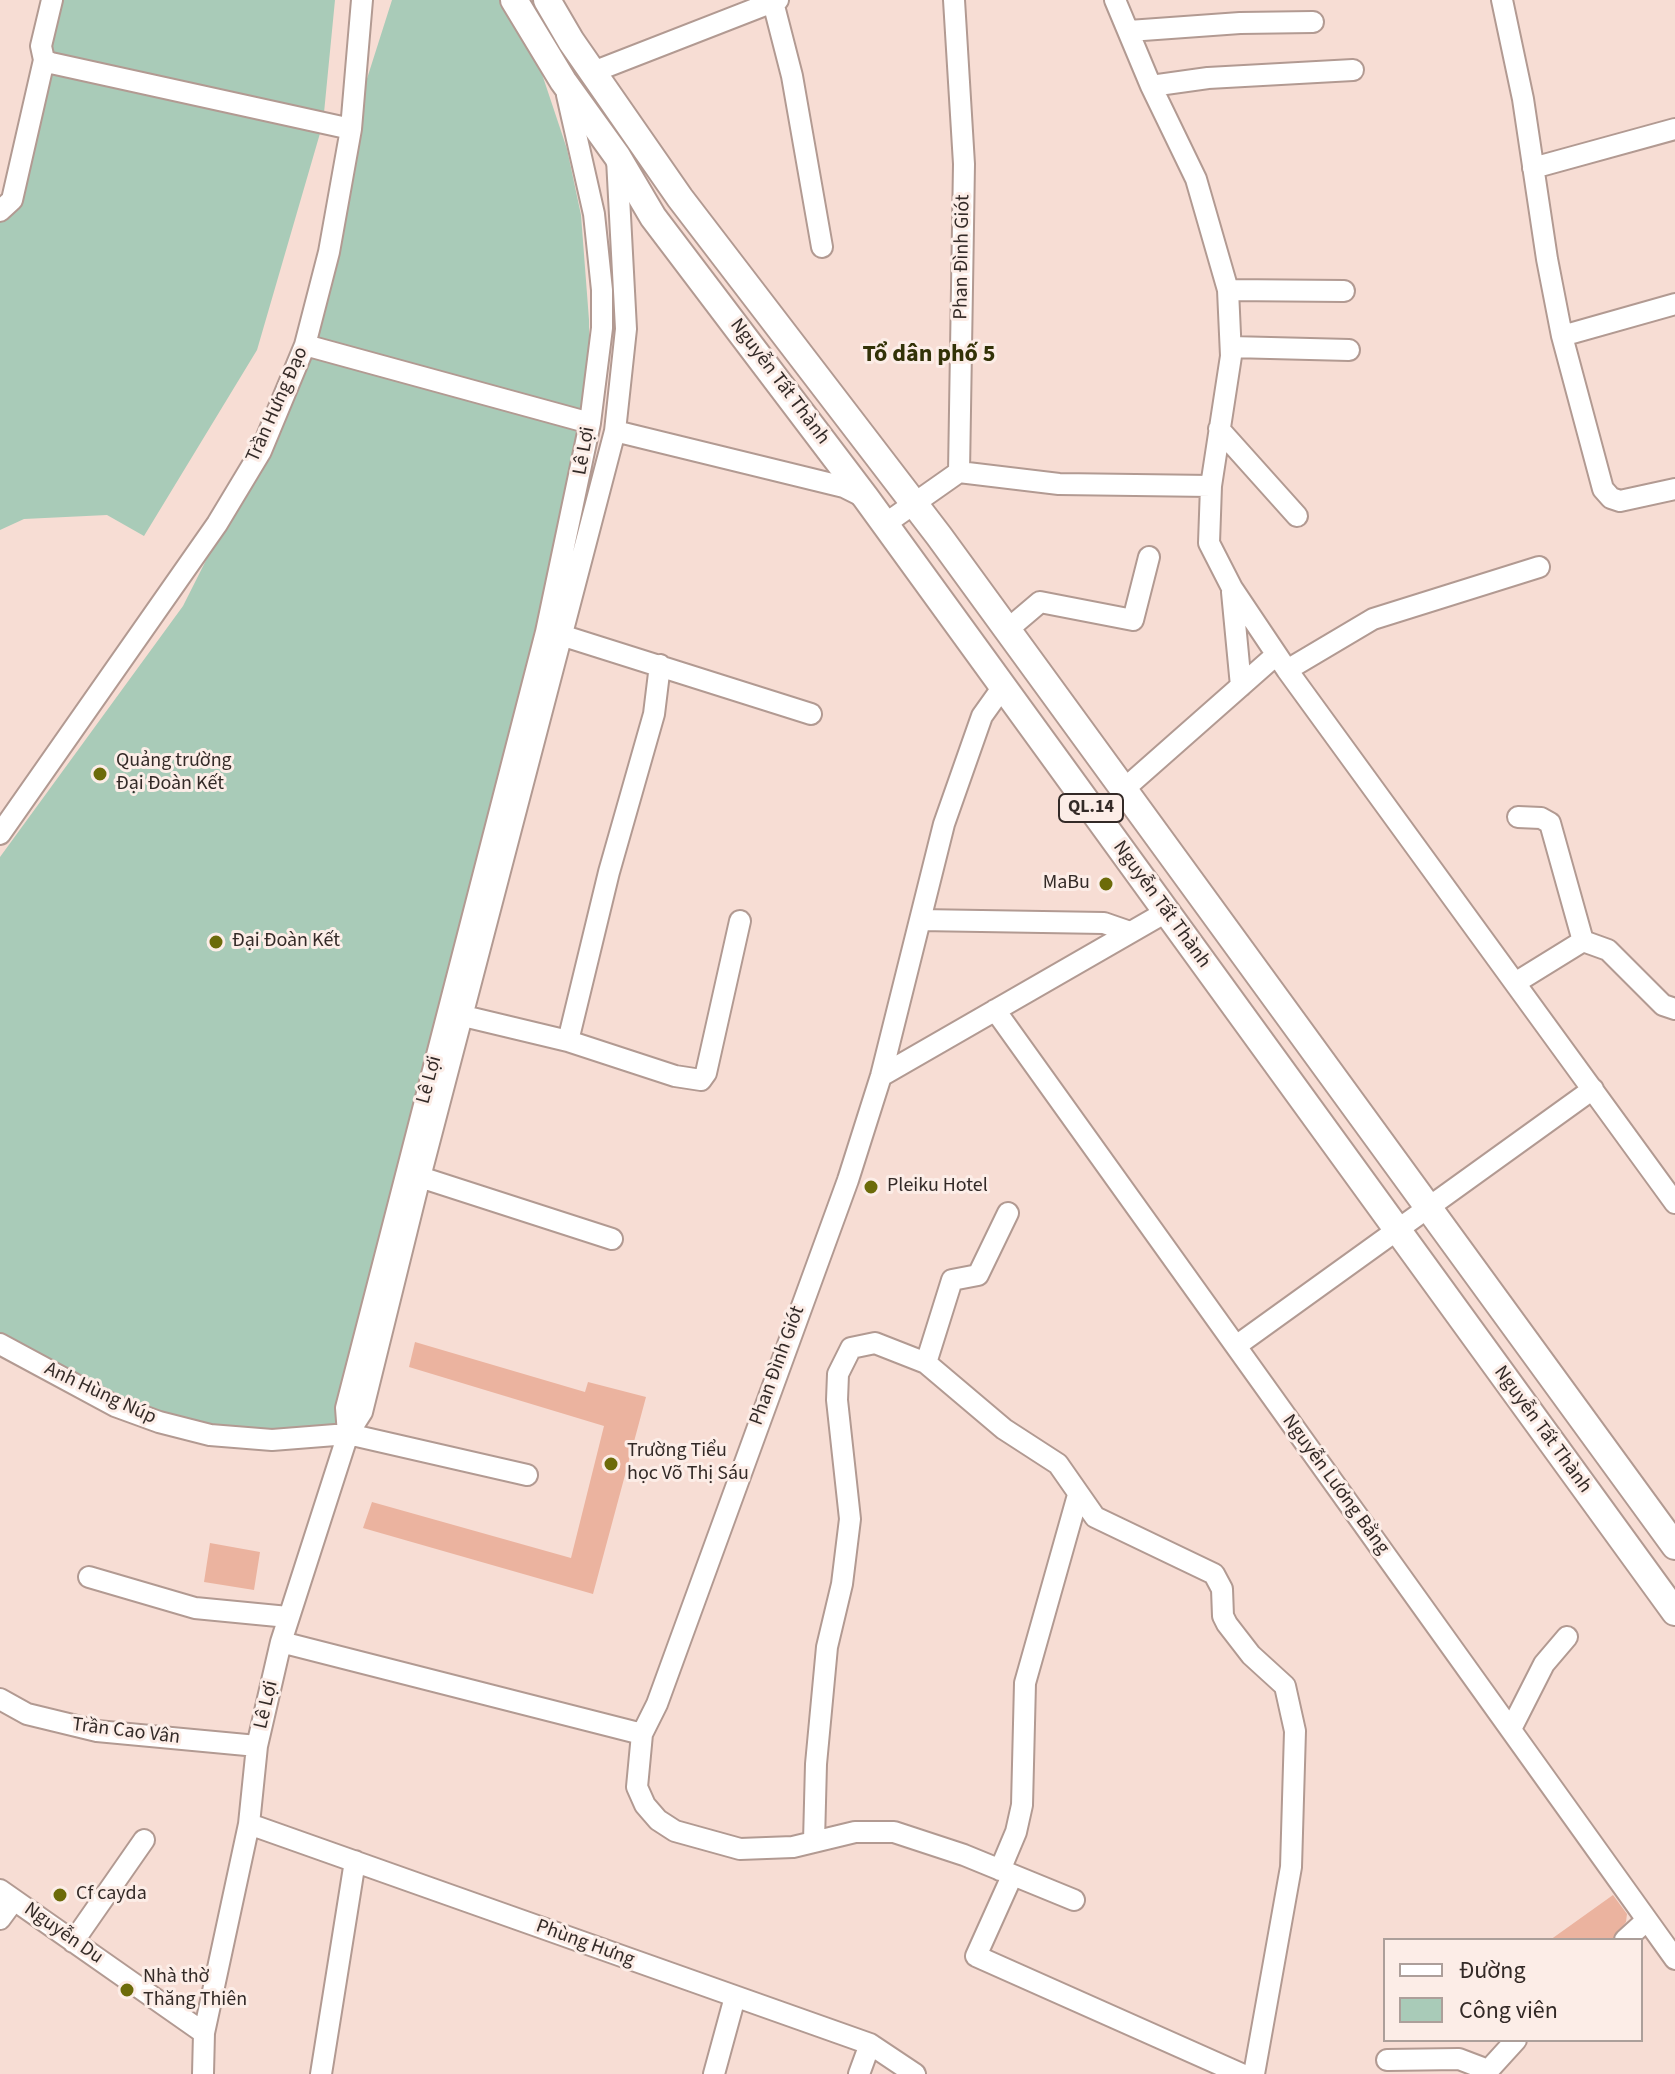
<!DOCTYPE html>
<meta charset="utf-8">
<style>
body{margin:0}
#map{position:relative;width:1675px;height:2074px;overflow:hidden;background:#f7ddd4;font-family:"Source Sans 3",sans-serif}
canvas{display:block}
.legend{position:absolute;left:1383px;top:1938px;width:260px;height:104px;box-sizing:border-box;background:#fcede7;border:2px solid #ac9f9a;margin:0;padding:10px 14px;list-style:none;font-size:24px;color:#332a27}
.legend li{display:flex;align-items:center;gap:16px;height:40px}
.legend b{width:40px;border:2px solid #ac9f9a}
</style>
<div id="map">
<canvas width="1675" height="2074"></canvas>
<ul class="legend">
<li><b style="height:10px;background:#fff"></b>Đường</li>
<li><b style="height:22px;background:#a9cbb8"></b>Công viên</li>
</ul>
</div>
<script>
const ctx = document.querySelector('canvas').getContext('2d');
ctx.lineJoin = 'round';
function fill(path, color) {
  ctx.fillStyle = color;
  ctx.fill(path, 'evenodd');
}
function shape(rows) {
  const path = new Path2D();
  for (const r of rows) {
    path.moveTo(r[0], r[1]);
    for (let i = 2; i < r.length; i += 2) path.lineTo(r[i], r[i + 1]);
  }
  return path;
}
function strokePath(path, color, width, dash) {
  ctx.strokeStyle = color;
  ctx.lineWidth = width;
  ctx.lineCap = dash ? 'butt' : 'round';
  ctx.setLineDash(dash || []);
  ctx.stroke(path);
}
function drawText(font, color, halo, rows, align = 'center') {
  ctx.font = font + ' "Source Sans 3",sans-serif';
  ctx.lineWidth = 6;
  ctx.setLineDash([]);
  ctx.textBaseline = 'middle';
  ctx.strokeStyle = halo;
  ctx.fillStyle = color;
  for (const [text, x, y, turn = 0] of rows) {
    ctx.save();
    ctx.translate(x, y);
    ctx.rotate((+turn || 0) * Math.PI / 180);
    ctx.textAlign = isNaN(turn) ? turn : align;
    if (halo) ctx.strokeText(text, 0, 0);
    ctx.fillText(text, 0, 0);
    ctx.restore();
  }
}
const green = shape([
 [53,0,335,0,323,123,257,350,144,536,107,515,24,519,0,530,0,216],
 [392,0,505,0,535,53,567,149,581,215,589,320,590,423,348,1434,272,1440,159,1422,0,1339,0,857,183,606,261,451,305,345,351,129]
]);
const building = shape([
 [415,1342,585,1392,588,1382,646,1397,593,1594,363,1528,372,1502,571,1558,604,1426,409,1367],
 [210,1543,260,1552,254,1590,204,1582],
 [1613,1895,1627,1914,1626,1922,1612,1940,1550,1940]
]);
const minor = shape([
 [52,0,41,46,44,60,51,63,351,129],
 [1502,0,1523,99,1547,259,1562,336,1603,489,1611,498,1620,501,1675,489],
 [773,2,792,76,822,247],
 [1129,31,1240,23,1313,22],
 [593,72,778,0],
 [1151,86,1208,78,1353,70],
 [1533,168,1675,129],
 [0,211,12,200,44,60],
 [1228,290,1344,291],
 [1562,336,1675,304],
 [305,345,590,423],
 [1231,347,1349,350],
 [1219,429,1297,516],
 [615,431,844,487,862,496],
 [959,472,1059,484,1211,486,1231,356,1228,290,1196,179,1151,86,1115,0],
 [1211,486,1209,543,1232,588,1287,670,1675,1203],
 [885,524,959,472,964,164,954,0],
 [1232,592,1241,686],
 [1007,630,1040,602,1133,620,1149,557],
 [564,636,811,714],
 [1287,670,1373,619,1539,567],
 [1123,790,1276,655],
 [1518,817,1541,818,1550,823,1583,941],
 [0,834,217,524,261,451,305,345,329,252,351,129,362,0],
 [920,920,1104,923,1130,932],
 [1515,983,1583,941,1608,950,1663,1005,1675,1009],
 [995,1010,1675,1959],
 [451,1013,568,1041,675,1076,701,1080,706,1073,740,921],
 [568,1041,609,872,654,714,660,665],
 [881,1076,1166,912],
 [420,1177,612,1239],
 [0,1344,115,1406,159,1422,210,1435,272,1440,348,1434,527,1475],
 [1236,1346,1593,1089],
 [926,1363,952,1280,978,1275,1008,1213],
 [348,1434,362,1412,420,1177,615,431,626,329,617,159],
 [89,1577,195,1608,288,1617],
 [281,1642,642,1734,657,1704,848,1180,881,1076,944,824,982,716,1002,688],
 [0,1699,27,1714,97,1731,257,1746],
 [1511,1729,1544,1664,1567,1637],
 [642,1734,637,1787,645,1805,658,1820,675,1831,740,1849,793,1847,855,1832,894,1832,964,1855,1074,1900],
 [249,1824,870,2044,915,2074],
 [814,1841,816,1764,827,1647,842,1584,850,1519,837,1400,838,1374,851,1348,875,1343,926,1363,1004,1429,1058,1464,1095,1517,1214,1574,1222,1589,1223,1616,1227,1624,1251,1655,1285,1686,1295,1731,1291,1867,1254,2074],
 [1000,1870,1016,1832,1022,1805,1025,1683,1078,1495],
 [1012,1876,976,1956,1241,2074],
 [0,1890,204,2033],
 [0,1919,14,1900],
 [1625,1940,1647,1920],
 [73,1942,144,1840],
 [1387,2060,1459,2059,1488,2070],
 [203,2074,204,2033,249,1824,257,1746,281,1642,348,1434,346,1408,546,632,590,423,602,328,602,290,594,214,567,95],
 [321,2074,355,1861],
 [714,2074,735,1997],
 [859,2074,870,2044],
 [1485,2074,1516,2040]
]);
const major = shape([
 [514,0,563,81,617,156,653,217,866,498,1675,1612],
 [547,0,571,41,680,198,939,536,1675,1546]
]);
const markers = [
 [100,774,8,"#6c6b09"],
 [1106,884,8,"#6c6b09"],
 [216,942,8,"#6c6b09"],
 [871,1187,8,"#6c6b09"],
 [611,1464,8,"#6c6b09"],
 [60,1895,8,"#6c6b09"],
 [127,1990,8,"#6c6b09"]
];
const shields = [
 [1091,808,64]
];
const shieldNames = [
 ["QL.14",1091,808]
];
const streetNames = [
 ["Phan Đình Giót",963,257,-89],
 ["Nguyễn Tất Thành",779,382,53],
 ["Trần Hưng Đạo",278,405,-66],
 ["Lê Lợi",585,451,-80],
 ["Nguyễn Tất Thành",1161,905,54],
 ["Lê Lợi",430,1080,-75],
 ["Phan Đình Giót",778,1366,-70],
 ["Anh Hùng Núp",100,1394,25],
 ["Nguyễn Tất Thành",1542,1430,54],
 ["Nguyễn Lương Bằng",1335,1485,54],
 ["Lê Lợi",267,1705,-77],
 ["Trần Cao Vân",126,1732,7],
 ["Nguyễn Du",63,1934,35],
 ["Phùng Hưng",585,1944,20]
];
const poiNames = [
 ["Quảng trường",116,762],
 ["Đại Đoàn Kết",116,785],
 ["MaBu",1090,884,"right"],
 ["Đại Đoàn Kết",232,942],
 ["Pleiku Hotel",887,1187],
 ["Trường Tiểu",627,1452],
 ["học Võ Thị Sáu",627,1475],
 ["Cf cayda",76,1895],
 ["Nhà thờ",143,1978],
 ["Thăng Thiên",143,2001]
];
const quarterNames = [
 ["Tổ dân phố 5",929,356]
];
fill(green, '#a9cbb8');
fill(building, '#ebb39f');
strokePath(minor, '#b29a92', 24);
strokePath(major, '#b29a92', 30);
strokePath(minor, '#fff', 20);
strokePath(major, '#fff', 26);
for (const [x, y, r, color] of markers) {
  const dot = new Path2D();
  dot.arc(x, y, r, 0, 2 * Math.PI);
  ctx.fillStyle = color;
  ctx.fill(dot);
  strokePath(dot, '#fcede7', 3);
}
for (const [x, y, w] of shields) {
  const box = new Path2D();
  box.roundRect(x - w / 2, y - 14, w, 28, 6);
  ctx.fillStyle = '#fcede7';
  ctx.fill(box);
  strokePath(box, '#332a27', 2);
}
drawText('bold 18px', '#332a27', null, shieldNames);
drawText('20px', '#332a27', '#fcede7', streetNames);
drawText('20px', '#332a27', '#fcede7', poiNames, 'left');
drawText('bold 24px', '#323207', '#fcede7', quarterNames);
</script>
